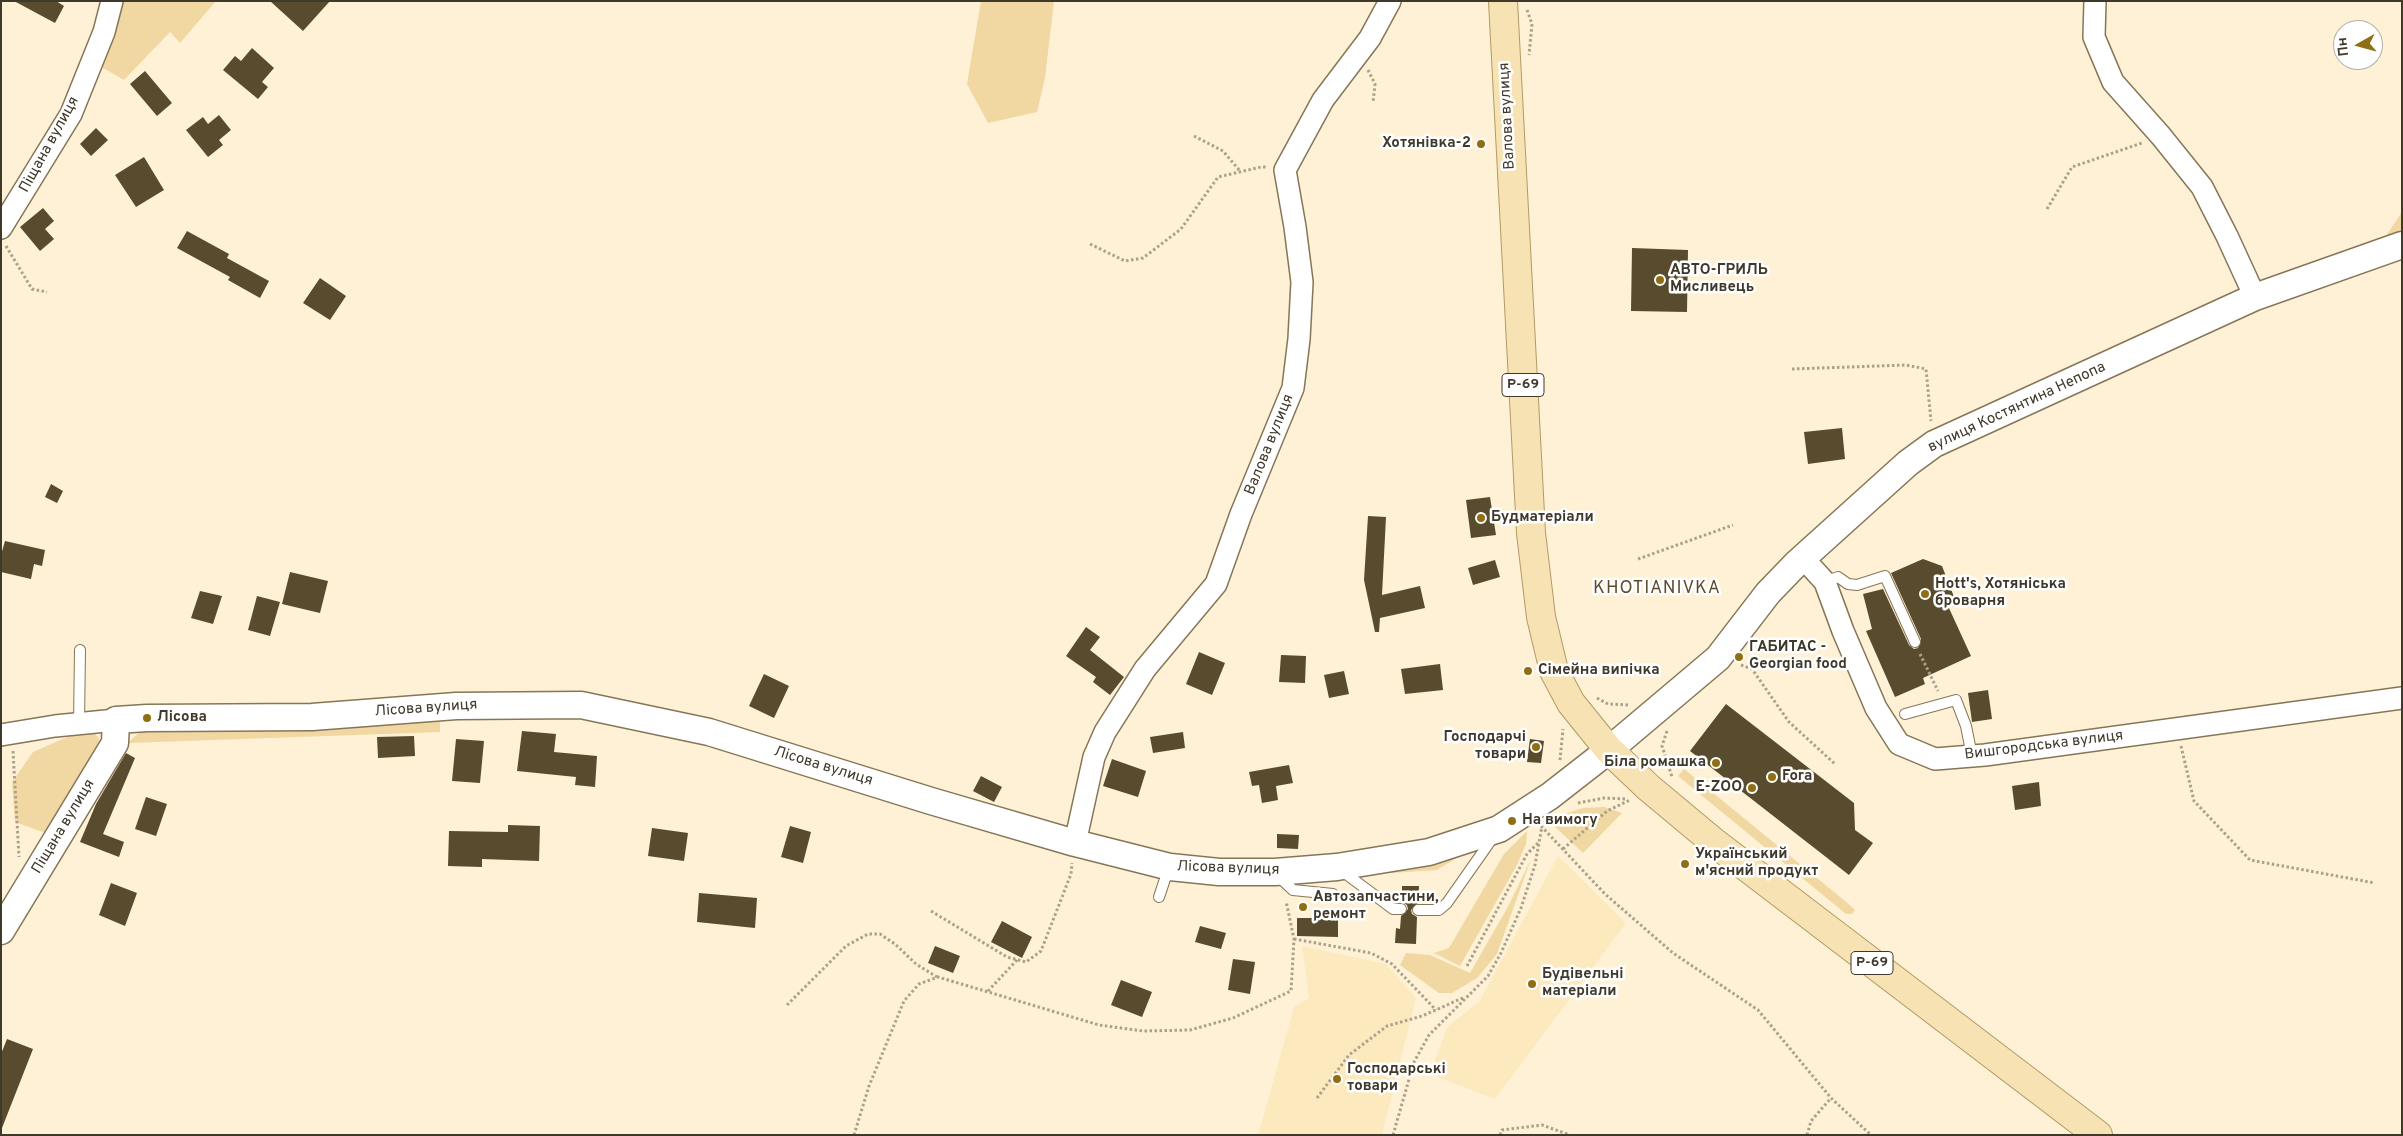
<!DOCTYPE html>
<meta charset="utf-8">
<style>
body{margin:0}
#map{position:relative;width:2403px;height:1136px;overflow:hidden;background:#fef1d5;font-family:Overpass,sans-serif}
canvas{display:block}
.frame{position:absolute;inset:0;border:2px solid #3f392b;pointer-events:none}
.north{position:absolute;left:2333px;top:20px;width:50px;height:50px;box-sizing:border-box;background:#fff;border:1px solid #b2b0aa;border-radius:50%;rotate:263deg;font-size:14px;font-weight:700;line-height:20px;text-align:center;color:#3f392b}
.north::after{content:'';display:block;margin:auto;width:18px;height:22px;background:#906e13;clip-path:polygon(50% 0,100% 100%,50% 72%,0 100%)}
</style>
<div id="map">
<canvas width="2403" height="1136"></canvas>
<div class="frame"></div>
<div class="north">Пн</div>
</div>
<script>
const ctx = document.querySelector('canvas').getContext('2d');
ctx.lineJoin = 'round';
function fill(path, color) {
  ctx.fillStyle = color;
  ctx.fill(path, 'evenodd');
}
function shape(rows) {
  const path = new Path2D();
  for (const r of rows) {
    path.moveTo(r[0], r[1]);
    for (let i = 2; i < r.length; i += 2) path.lineTo(r[i], r[i + 1]);
  }
  return path;
}
function strokePath(path, color, width, dash) {
  ctx.strokeStyle = color;
  ctx.lineWidth = width;
  ctx.lineCap = dash ? 'butt' : 'round';
  ctx.setLineDash(dash || []);
  ctx.stroke(path);
}
function drawText(font, color, halo, rows, align = 'center') {
  ctx.font = font + ' Overpass,sans-serif';
  ctx.lineWidth = 5;
  ctx.setLineDash([]);
  ctx.textBaseline = 'middle';
  ctx.strokeStyle = halo;
  ctx.fillStyle = color;
  for (const [text, x, y, turn = 0] of rows) {
    ctx.save();
    ctx.translate(x, y);
    ctx.rotate((+turn || 0) * Math.PI / 180);
    ctx.textAlign = isNaN(turn) ? turn : align;
    if (halo) ctx.strokeText(text, 0, 0);
    ctx.fillText(text, 0, 0);
    ctx.restore();
  }
}
const built = shape([
 [1558,856,1626,923,1495,1099,1430,1074,1448,1026,1479,1002],
 [1302,946,1386,964,1416,998,1382,1135,1258,1135,1294,1007,1309,998]
]);
const green = shape([
 [116,1,216,1,180,43,170,32,124,80,96,64],
 [981,1,1054,1,1045,78,1037,112,988,123,967,84],
 [2402,212,2402,230,2386,236],
 [440,712,440,732,128,743,143,729,160,727,182,732,197,732,220,726],
 [95,733,99,739,98,747,48,834,15,822,12,782,33,752,72,735],
 [1684,769,1845,901,1855,910,1852,914,1846,914,1678,776],
 [1604,807,1622,813,1583,853,1551,823,1564,814,1583,808],
 [1527,831,1526,844,1517,865,1460,966,1434,953,1449,948,1504,854],
 [1478,845,1437,870,1391,873,1373,869],
 [1531,859,1497,954,1477,978,1452,993,1439,993,1400,965,1406,953,1430,955,1470,973,1509,905]
]);
const building = shape([
 [14,1,56,1,64,6,55,23],
 [270,1,330,1,303,31],
 [252,48,274,68,262,82,268,87,258,99,223,70,235,56,241,61],
 [145,71,172,103,157,116,130,84],
 [219,115,231,130,219,140,223,145,208,157,186,130,203,117,208,124],
 [96,128,108,140,91,156,80,144],
 [144,157,164,190,136,207,115,175],
 [43,208,54,221,45,229,54,239,40,251,20,227],
 [187,231,229,254,227,258,269,281,260,298,228,280,230,277,177,248],
 [1632,248,1688,250,1687,312,1631,311],
 [320,278,346,296,330,320,303,303],
 [1842,428,1845,459,1808,464,1804,432],
 [51,484,63,491,57,503,45,497],
 [1490,497,1496,535,1471,538,1466,500],
 [1368,516,1386,517,1382,595,1420,586,1425,608,1380,618,1379,632,1375,632,1364,580],
 [5,541,45,550,42,566,34,564,31,579,1,572,1,555],
 [1923,559,1942,566,1956,602,1948,606,1971,656,1923,678,1925,684,1895,697,1866,631,1872,629,1863,594,1883,589,1909,645,1914,649,1918,648,1921,639,1891,573],
 [1495,560,1500,577,1473,585,1468,568],
 [290,572,328,581,320,613,282,604],
 [200,591,222,596,213,624,191,618],
 [257,596,280,602,270,636,248,630],
 [1086,627,1100,637,1090,650,1124,677,1110,695,1093,682,1096,677,1066,656],
 [1199,652,1225,663,1212,695,1186,684],
 [1281,655,1306,656,1305,683,1279,682],
 [1440,664,1443,690,1405,694,1401,669],
 [1344,671,1349,694,1329,698,1324,675],
 [764,674,789,686,774,718,749,706],
 [1988,690,1992,719,1972,722,1968,693],
 [1726,704,1854,803,1855,830,1873,843,1849,875,1690,751],
 [522,731,556,734,554,752,597,756,595,787,575,785,576,777,517,771],
 [1183,732,1185,748,1153,753,1150,737],
 [414,736,415,756,378,758,377,737],
 [456,739,484,741,480,783,452,781],
 [1530,739,1544,741,1541,763,1527,762],
 [126,753,135,758,103,834,124,842,119,857,80,842,96,804],
 [1112,759,1146,771,1138,797,1103,786],
 [1289,765,1293,783,1276,786,1278,800,1262,803,1259,785,1252,786,1249,772],
 [981,776,1002,787,994,802,973,791],
 [2039,782,2041,806,2015,810,2012,786],
 [146,797,167,804,156,836,135,829],
 [508,825,540,826,539,861,482,859,482,867,448,866,449,831,508,832],
 [790,826,811,832,803,863,781,857],
 [652,828,688,833,684,861,648,856],
 [1277,834,1299,835,1298,849,1277,848],
 [111,883,137,893,125,926,99,915],
 [1402,886,1419,886,1418,903,1411,910,1412,914,1417,917,1416,944,1395,943,1396,928,1400,929,1401,916,1408,909,1407,905,1402,902],
 [699,893,757,898,755,928,697,922],
 [1297,918,1338,918,1338,937,1297,936],
 [1002,921,1032,937,1022,958,991,942],
 [1200,926,1226,933,1221,949,1195,942],
 [935,946,960,956,953,973,928,963],
 [1233,959,1255,962,1250,994,1228,990],
 [1121,980,1152,992,1142,1017,1111,1005],
 [7,1039,33,1049,2,1128,1,1054]
]);
const path = shape([
 [1527,10,1532,24,1529,55],
 [1368,70,1375,84,1373,103],
 [1194,136,1223,151,1240,171],
 [2047,209,2072,167,2142,143],
 [1090,244,1125,261,1143,258,1181,229,1218,177,1261,167,1267,167],
 [6,246,32,289,47,292],
 [1792,369,1906,365,1926,369,1931,421],
 [1638,559,1733,525],
 [1920,654,1938,691],
 [1741,665,1752,669,1789,722,1835,764],
 [1597,698,1608,704,1629,705],
 [1667,731,1662,746,1672,777],
 [2181,746,2194,801,2250,860,2375,883],
 [13,751,19,857],
 [1560,760,1563,729],
 [1578,803,1604,798,1627,799],
 [1541,826,1605,894,1673,953,1758,1010,1831,1098,1871,1135],
 [1563,849,1607,811,1630,800],
 [931,911,1007,957,1026,962,1041,951,1071,874,1072,863],
 [1294,939,1371,953,1392,964,1436,1010],
 [1467,966,1527,854,1539,842],
 [988,991,1017,960],
 [787,1005,846,946,868,934,880,934,895,944,916,964,937,977],
 [1317,1098,1349,1055,1387,1026,1422,1016,1465,997],
 [854,1135,869,1086,904,1001,919,984,938,977,1099,1025,1143,1031,1190,1030,1233,1018,1291,991,1294,939,1286,901],
 [1393,1135,1414,1062,1429,1035,1488,976,1501,953,1521,908,1535,865,1542,826],
 [1500,1135,1502,1130,1542,1125,1570,1135],
 [1807,1135,1811,1121,1831,1098]
]);
const service = shape([
 [1825,582,1838,577,1848,584,1857,585,1885,576,1915,642],
 [1905,714,1956,700,1966,726,1972,756],
 [79,724,80,650],
 [1342,871,1393,909,1401,909],
 [1277,875,1293,890,1333,894],
 [1159,897,1169,867],
 [1418,910,1439,910,1447,903,1494,836]
]);
const minor = shape([
 [2095,1,2094,37,2113,82,2161,136,2202,187,2227,236,2255,297],
 [1,228,71,114,104,32,112,1],
 [1803,558,1825,582,1843,631,1876,708,1899,744,1935,759,1985,755,2402,698],
 [1,735,55,726,116,720],
 [1075,843,1094,757,1105,732,1145,669,1216,584,1241,514,1293,388,1299,339,1302,282,1295,227,1285,170,1323,100,1370,38,1390,1]
]);
const tertiary = shape([
 [1,931,115,743,116,720,147,718,312,717,456,706,581,705,709,732,931,801,1075,843,1170,867,1219,872,1275,872,1337,867,1429,852,1499,829,1550,796,1609,750,1718,658,1768,593,1796,564,1908,463,1934,444,2255,297,2402,245]
]);
const primary = shape([
 [1503,1,1531,533,1541,617,1554,671,1571,703,1609,750,1649,788,1715,843,2098,1135]
]);
const markers = [
 [1481,144,5,"#906e13"],
 [1660,280,5,"#906e13"],
 [1481,518,5,"#906e13"],
 [1925,594,5,"#906e13"],
 [1739,657,5,"#906e13"],
 [1528,671,5,"#906e13"],
 [147,718,5,"#906e13"],
 [1536,747,5,"#906e13"],
 [1716,763,5,"#906e13"],
 [1772,777,5,"#906e13"],
 [1752,788,5,"#906e13"],
 [1512,821,5,"#906e13"],
 [1685,864,5,"#906e13"],
 [1303,907,5,"#906e13"],
 [1532,984,5,"#906e13"],
 [1337,1079,5,"#906e13"]
];
const shields = [
 [1523,385,42],
 [1872,963,42]
];
const shieldNames = [
 ["Р-69",1523,385],
 ["Р-69",1872,963]
];
const streetNames = [
 ["Валова вулиця",1508,116,-93],
 ["Піщана вулиця",50,145,-61],
 ["вулиця Костянтина Непопа",2017,408,-25],
 ["Валова вулиця",1270,445,-68],
 ["Лісова вулиця",426,709,-4],
 ["Вишгородська вулиця",2044,746,-7],
 ["Лісова вулиця",823,767,17],
 ["Піщана вулиця",64,827,-59],
 ["Лісова вулиця",1228,869,2]
];
const poiNames = [
 ["Хотянівка-2",1471,144,"right"],
 ["АВТО-ГРИЛЬ",1670,271],
 ["Мисливець",1670,288],
 ["Будматеріали",1491,518],
 ["Hott's, Хотяніська",1935,585],
 ["броварня",1935,602],
 ["ГАБИТАС -",1749,648],
 ["Georgian food",1749,665],
 ["Сімейна випічка",1538,671],
 ["Лісова",157,718],
 ["Господарчі",1526,738,"right"],
 ["товари",1526,755,"right"],
 ["Біла ромашка",1706,763,"right"],
 ["Fora",1782,777],
 ["E-ZOO",1742,788,"right"],
 ["На вимогу",1522,821],
 ["Український",1695,855],
 ["м'ясний продукт",1695,872],
 ["Автозапчастини,",1313,898],
 ["ремонт",1313,915],
 ["Будівельні",1542,975],
 ["матеріали",1542,992],
 ["Господарські",1347,1070],
 ["товари",1347,1087]
];
const quarterNames = [
 ["KHOTIANIVKA",1657,589]
];
fill(built, '#fde9be');
fill(green, '#f1d7a1');
fill(building, '#594b2d');
strokePath(service, '#867657', 12);
strokePath(minor, '#867657', 24);
strokePath(tertiary, '#867657', 29);
strokePath(primary, '#b39a64', 30);
strokePath(path, '#aba18b', 3, [2.5, 2.5]);
strokePath(service, '#fff', 10);
strokePath(minor, '#fff', 21);
strokePath(tertiary, '#fff', 26);
strokePath(primary, '#f7e2b4', 28);
for (const [x, y, r, color] of markers) {
  const dot = new Path2D();
  dot.arc(x, y, r, 0, 2 * Math.PI);
  ctx.fillStyle = color;
  ctx.fill(dot);
  strokePath(dot, '#fff', 2);
}
for (const [x, y, w] of shields) {
  const box = new Path2D();
  box.roundRect(x - w / 2, y - 11.5, w, 23, 4);
  ctx.fillStyle = '#fff';
  ctx.fill(box);
  strokePath(box, '#3f392b', 1);
}
drawText('bold 14px', '#3f392b', null, shieldNames);
drawText('15px', '#3f392b', '#fff', streetNames);
drawText('bold 15px', '#3f392b', '#fff', poiNames, 'left');
ctx.letterSpacing = '1px';
drawText('18px', '#5a4b2d', '#fff', quarterNames);
ctx.letterSpacing = '0px';
</script>
